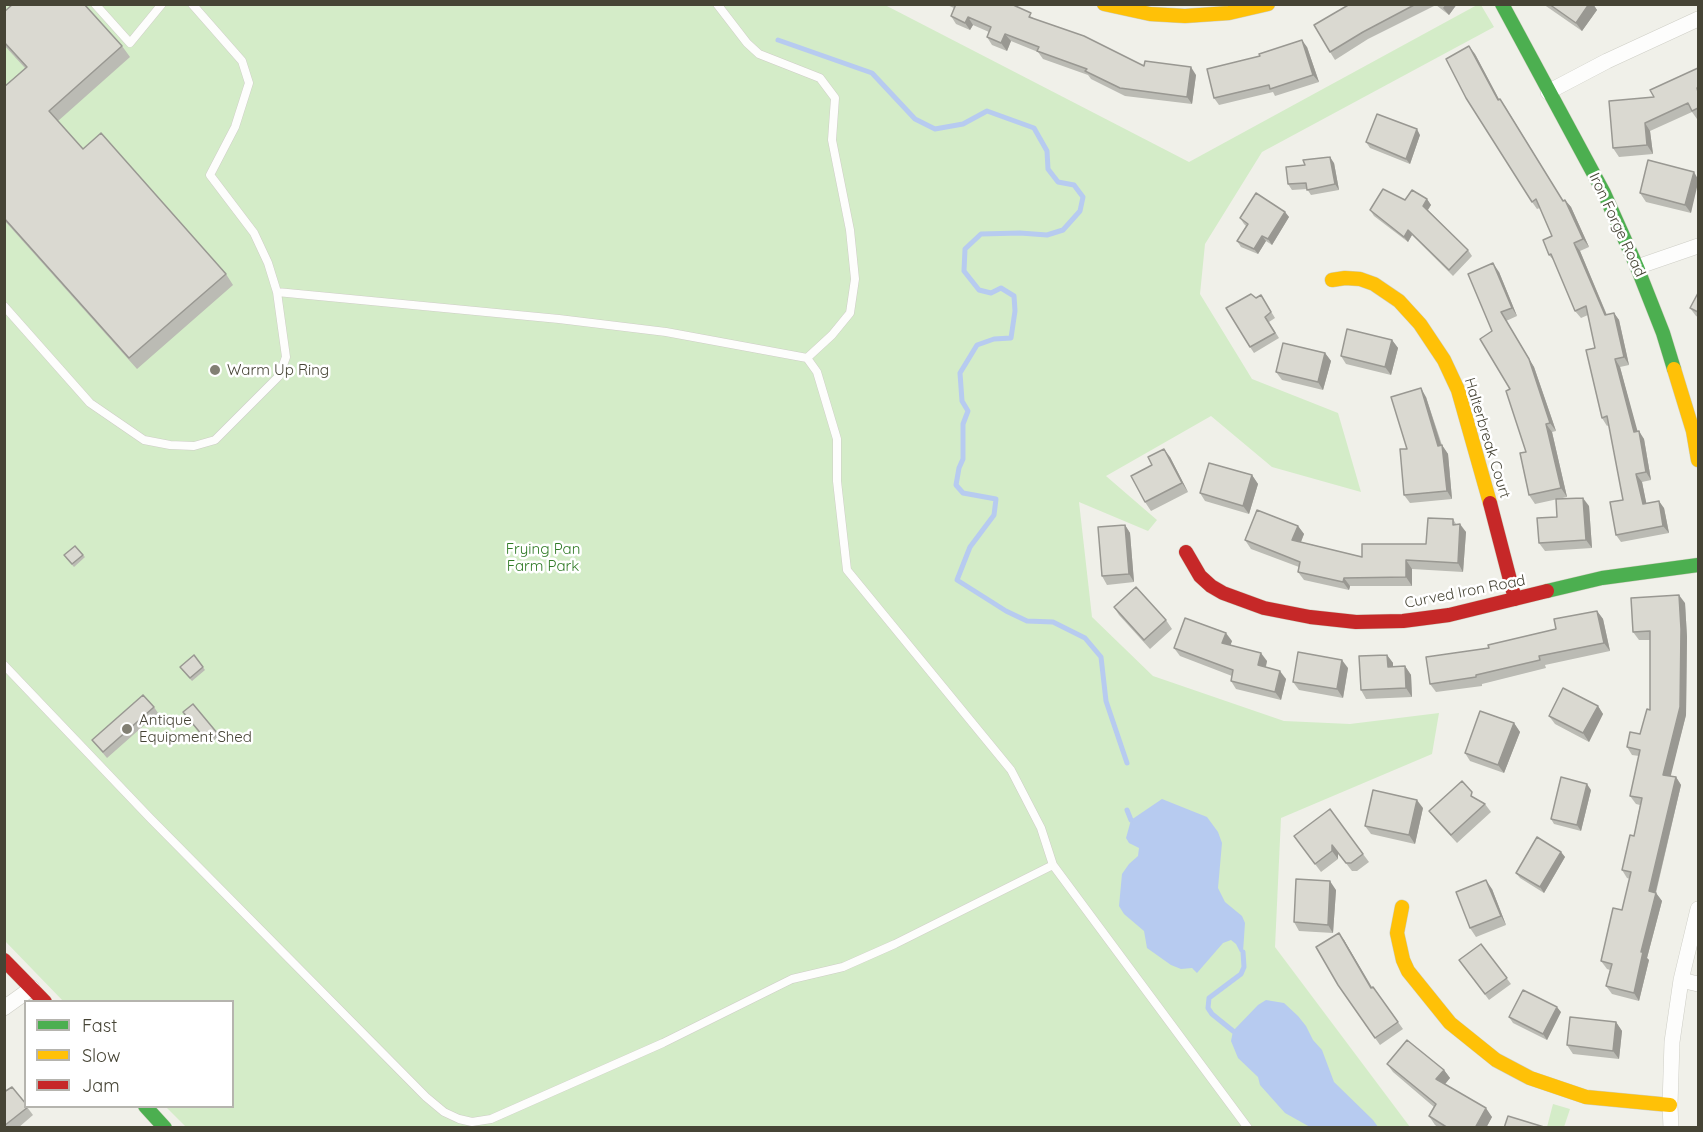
<!DOCTYPE html>
<style>
body{margin:0}
#map{position:relative;width:1703px;height:1132px;overflow:hidden;background:#f0f0e9;font-family:Quicksand,sans-serif}
canvas{display:block}
.frame{position:absolute;inset:0;border:6px solid #464435;pointer-events:none}
.legend{position:absolute;left:24px;top:1000px;width:210px;height:108px;box-sizing:border-box;background:#fff;border:2px solid #b5b4ae;margin:0;padding:8px 10px;list-style:none;font-size:18px;color:#464435}
.legend li{display:flex;align-items:center;gap:12px;height:30px}
.legend b{width:30px;border:2px solid #b5b4ae}
</style>
<div id="map">
<canvas width="1703" height="1132"></canvas>
<div class="frame"></div>
<ul class="legend">
<li><b style="height:8px;background:#4caf50"></b>Fast</li>
<li><b style="height:8px;background:#ffc107"></b>Slow</li>
<li><b style="height:8px;background:#c62828"></b>Jam</li>
</ul>
</div>
<script>
const ctx = document.querySelector('canvas').getContext('2d');
ctx.lineJoin = 'round';
function fill(path, color) {
  ctx.fillStyle = color;
  ctx.fill(path, 'evenodd');
}
function shape(rows) {
  const path = new Path2D();
  for (const r of rows) {
    path.moveTo(r[0], r[1]);
    for (let i = 2; i < r.length; i += 2) path.lineTo(r[i], r[i + 1]);
  }
  return path;
}
function strokePath(path, color, width, dash) {
  ctx.strokeStyle = color;
  ctx.lineWidth = width;
  ctx.lineCap = dash ? 'butt' : 'round';
  ctx.setLineDash(dash || []);
  ctx.stroke(path);
}
function drawText(font, color, halo, rows, align = 'center') {
  ctx.font = font + ' Quicksand,sans-serif';
  ctx.lineWidth = 5;
  ctx.setLineDash([]);
  ctx.textBaseline = 'middle';
  ctx.strokeStyle = halo;
  ctx.fillStyle = color;
  for (const [text, x, y, turn = 0] of rows) {
    ctx.save();
    ctx.translate(x, y);
    ctx.rotate((+turn || 0) * Math.PI / 180);
    ctx.textAlign = isNaN(turn) ? turn : align;
    if (halo) ctx.strokeText(text, 0, 0);
    ctx.fillText(text, 0, 0);
    ctx.restore();
  }
}
const green = shape([
 [5,5,885,5,1189,162,1477,5,1481,5,1494,27,1262,152,1205,244,1200,294,1252,379,1338,413,1361,492,1272,467,1211,416,1106,476,1157,520,1148,531,1079,502,1092,617,1153,676,1284,721,1350,724,1439,713,1432,754,1281,818,1275,947,1410,1127,186,1127,166,1107,232,1106,232,1002,63,1001,5,941],
 [1553,1104,1570,1109,1564,1127,1547,1127]
]);
const water = shape([
 [1162,799,1207,817,1218,832,1222,843,1218,888,1225,902,1242,916,1245,923,1243,952,1240,952,1236,944,1231,940,1223,943,1197,973,1192,968,1181,969,1171,965,1147,948,1144,931,1124,914,1119,906,1122,874,1129,864,1138,856,1139,848,1129,843,1126,838,1131,820],
 [1266,1000,1284,1003,1298,1016,1306,1026,1313,1040,1322,1050,1334,1082,1373,1120,1378,1127,1310,1127,1285,1113,1260,1085,1258,1077,1238,1058,1231,1041,1233,1031,1258,1005]
]);
const stream = shape([
 [778,40,872,73,915,119,935,129,963,124,987,111,1034,128,1047,151,1048,169,1058,182,1074,185,1083,197,1080,211,1063,230,1047,235,1020,233,981,234,965,249,964,271,979,290,991,293,1001,288,1014,296,1015,311,1011,338,994,339,977,345,960,373,962,401,968,411,963,424,963,459,959,468,956,485,963,493,996,499,994,515,970,547,957,580,1006,611,1027,621,1053,622,1085,638,1101,657,1106,701,1127,763],
 [1127,810,1131,820],
 [1233,1031,1212,1014,1208,1008,1209,998,1241,974,1244,967,1243,952]
]);
const lane = shape([
 [95,4,130,43,162,4],
 [717,4,747,43,759,54,820,78,835,98,832,140,850,230,855,279,850,313,832,335,807,358],
 [277,292,559,319,666,332,807,358,817,372,837,439,837,481,847,570,1011,770,1041,828,1053,865,1248,1128],
 [4,306,90,403,144,440,170,445,194,446,215,440,279,376,286,357,277,292,268,263,254,233,210,175,235,127,249,83,242,61,192,4],
 [4,665,150,818,426,1097,444,1112,459,1119,472,1122,491,1119,663,1043,792,979,843,967,895,944,1053,865]
]);
const street = shape([
 [1548,92,1607,61,1698,19],
 [1637,267,1698,246],
 [1681,980,1698,984],
 [4,1008,32,988],
 [1671,1128,1670,1105,1672,1042,1681,980,1698,909]
]);
const fast = shape([
 [1502,4,1604,193,1637,267,1663,333,1674,369],
 [1547,591,1602,578,1698,565],
 [145,1106,165,1128]
]);
const slow = shape([
 [1104,4,1150,14,1185,16,1229,13,1268,4],
 [1332,280,1345,278,1360,279,1374,284,1399,301,1420,324,1444,360,1458,390,1490,503],
 [1674,369,1693,431,1698,460],
 [1402,907,1397,933,1403,960,1408,971,1450,1023,1496,1060,1530,1078,1586,1097,1670,1105]
]);
const jam = shape([
 [1490,503,1515,599],
 [1186,552,1200,576,1211,586,1223,593,1264,608,1310,617,1356,622,1403,621,1449,615,1547,591],
 [4,960,45,1002]
]);
const wall = shape([
 [945,4,1011,4,1035,19,1144,66,1196,75,1192,104,1125,96,1091,79,1088,75,1043,59,1038,52,1011,41,1007,51,992,45,987,37,989,32,973,25,970,30,956,24,951,16,954,8],
 [1350,4,1457,4,1449,15,1436,5,1368,39,1335,60,1330,52],
 [1543,4,1593,4,1597,10,1582,31],
 [4,12,122,46,130,57,58,121,83,149,226,274,233,285,137,369,4,220,4,87,25,68,4,45],
 [1307,47,1319,82,1275,96,1273,92,1219,105,1214,98],
 [1475,54,1499,99,1505,106,1563,201,1565,200,1571,207,1589,247,1580,251,1607,315,1614,313,1619,320,1629,365,1620,367,1637,432,1644,439,1651,480,1642,482,1646,503,1664,508,1669,533,1621,542,1616,535,1623,500,1609,425,1607,426,1602,418,1595,348,1588,315,1581,318,1575,311,1555,262,1549,255,1552,236,1540,208,1537,209,1532,202],
 [1698,68,1698,119,1697,119,1692,112,1650,131,1653,154,1619,157,1613,148,1654,97],
 [1420,135,1410,164,1370,148,1366,142],
 [1334,163,1339,190,1311,195,1307,189,1292,190,1288,184],
 [1694,172,1691,213,1646,202,1640,193],
 [1427,199,1431,205,1428,210,1468,250,1472,256,1453,276,1412,235,1408,242,1374,216,1370,210,1405,200],
 [1285,212,1289,217,1272,245,1266,241,1258,254,1241,247,1237,241,1246,226,1244,224,1240,218],
 [1499,272,1517,316,1506,321,1534,367,1556,431,1552,432,1567,497,1535,504,1529,495,1526,452,1510,389,1492,331],
 [1698,293,1698,317,1696,316,1690,308],
 [1261,295,1275,318,1269,322,1279,338,1254,353,1250,347,1256,298],
 [1392,340,1398,348,1391,375,1346,364,1341,356],
 [1325,353,1331,361,1323,390,1282,380,1276,372],
 [1426,397,1442,445,1448,454,1452,499,1410,503,1404,495,1407,449],
 [1170,457,1188,492,1151,511,1145,502],
 [1252,475,1258,484,1249,514,1205,501,1200,493],
 [1589,506,1592,548,1545,551,1539,543,1557,517],
 [1453,519,1456,524,1466,532,1463,572,1412,569,1412,586,1350,586,1349,590,1304,580,1298,572,1299,567,1251,549,1245,540,1298,526,1304,534,1301,542,1362,557,1426,544],
 [1125,525,1130,533,1134,582,1107,585,1102,576],
 [83,555,85,557,74,567,66,558],
 [1685,603,1687,637,1686,715,1670,776,1676,777,1681,785,1656,893,1662,901,1647,958,1649,960,1639,1001,1612,994,1606,986,1610,970,1607,969,1601,961,1622,910,1630,879,1627,878,1622,870,1634,836,1640,805,1636,804,1630,796,1639,756,1632,755,1627,747,1640,734,1650,710,1650,640,1639,640,1633,632],
 [1114,607,1166,620,1172,629,1150,649,1119,615],
 [1597,611,1603,619,1610,651,1545,665,1546,668,1482,684,1482,686,1436,692,1430,684,1489,648,1556,629],
 [1232,641,1230,645,1267,661,1266,667,1286,679,1281,700,1236,689,1231,681,1232,676,1180,656,1174,648],
 [194,655,205,670,192,681,182,670],
 [1387,655,1393,663,1393,667,1405,666,1411,675,1412,697,1366,699,1361,690],
 [1348,668,1343,698,1299,690,1293,682],
 [193,704,219,737,209,744,183,712],
 [1598,706,1603,714,1589,742,1555,724,1549,716],
 [154,707,158,713,107,758,92,740],
 [1514,723,1520,732,1504,773,1470,761,1465,753],
 [1591,790,1581,831,1554,824,1551,819],
 [1478,800,1485,804,1491,812,1457,843,1435,819,1429,811],
 [1423,808,1415,844,1371,834,1365,826],
 [1294,836,1363,854,1369,862,1357,871,1352,871,1338,853,1338,859,1321,872],
 [1561,852,1565,857,1544,893,1520,878,1516,873],
 [1492,889,1506,925,1476,937,1470,928],
 [1336,890,1333,933,1299,931,1294,922],
 [1344,940,1372,987,1373,987,1403,1029,1380,1045,1338,985],
 [1481,944,1511,984,1489,1000,1459,960],
 [1561,1012,1547,1040,1513,1023,1509,1017],
 [1616,1022,1622,1031,1619,1059,1573,1054,1567,1045],
 [1387,1064,1444,1070,1450,1078,1444,1084,1492,1117,1486,1128,1439,1128,1435,1125,1429,1116,1434,1107,1393,1072],
 [4,1092,27,1107,33,1115,18,1128,4,1128]
]);
const shadedWall = shape([
 [1446,4,1457,4,1449,15,1443,8],
 [1589,4,1593,4,1597,10,1582,31,1576,23],
 [968,17,973,25,970,30,965,23],
 [1005,34,1011,41,1007,51,1001,43],
 [1302,40,1307,47,1319,82,1313,75],
 [1469,46,1475,54,1503,107,1498,100],
 [1191,67,1196,75,1192,104,1187,97],
 [1645,123,1650,131,1653,154,1647,145],
 [1417,129,1420,135,1410,164,1406,159],
 [1330,157,1334,163,1339,190,1335,184],
 [1694,172,1698,179,1698,183,1691,213,1685,205],
 [1427,199,1431,205,1427,211,1423,206],
 [1565,200,1571,207,1589,247,1583,239],
 [1285,212,1289,217,1272,245,1268,239],
 [1408,230,1412,235,1408,242,1404,237],
 [1262,236,1266,241,1258,254,1254,249],
 [1574,243,1580,251,1610,323,1605,315],
 [1493,263,1499,272,1517,316,1512,308],
 [1501,312,1534,367,1556,431,1550,423],
 [1614,313,1619,320,1629,365,1624,357],
 [1392,340,1398,348,1391,375,1385,367],
 [1325,353,1331,361,1323,390,1318,382],
 [1615,359,1620,367,1640,440,1634,432],
 [1421,388,1426,397,1442,448,1442,445,1448,454,1452,499,1447,491,1438,446],
 [1546,424,1552,432,1567,497,1561,488],
 [1639,431,1644,439,1651,480,1646,472],
 [1164,449,1170,457,1188,492,1182,483],
 [1636,474,1642,482,1648,511,1643,504],
 [1252,475,1258,484,1249,514,1243,506],
 [1583,498,1589,506,1592,548,1586,540],
 [1659,501,1664,508,1669,533,1663,526],
 [1460,524,1466,532,1463,572,1458,563],
 [1125,525,1130,533,1134,582,1129,574],
 [1298,526,1304,534,1298,549,1292,540],
 [1406,560,1412,569,1412,586,1406,577],
 [1344,578,1350,586,1349,590,1343,582],
 [1679,595,1685,603,1687,637,1686,715,1669,783,1663,775],
 [1597,611,1603,619,1610,651,1604,643],
 [1226,633,1232,641,1228,652,1222,643],
 [1261,653,1267,661,1264,673,1258,665],
 [1387,655,1393,663,1393,676,1388,667],
 [1342,660,1348,668,1343,698,1337,689],
 [1405,666,1411,675,1412,697,1406,688],
 [1280,671,1286,679,1281,700,1275,692],
 [1598,706,1603,714,1589,742,1583,733],
 [1514,723,1520,732,1504,773,1498,765],
 [1676,777,1681,785,1654,899,1649,891],
 [1587,784,1591,790,1581,831,1577,825],
 [1417,800,1423,808,1415,844,1409,835],
 [1332,845,1338,853,1338,859,1332,851],
 [1561,852,1565,857,1544,893,1540,887],
 [1486,880,1492,889,1506,925,1501,916],
 [1330,881,1336,890,1333,933,1328,925],
 [1656,893,1662,901,1647,958,1649,960,1639,1001,1634,993,1641,952],
 [1339,933,1344,940,1376,995,1371,988],
 [1557,1007,1561,1012,1547,1040,1543,1034],
 [1616,1022,1622,1031,1619,1059,1613,1051],
 [1444,1070,1450,1078,1442,1088,1436,1079],
 [1486,1108,1492,1117,1486,1128,1475,1128]
]);
const building = shape([
 [13,4,84,4,122,46,49,111,83,149,101,133,226,274,129,358,4,218,4,87,27,67,4,42,4,12,13,4],
 [956,4,1011,4,1031,13,1029,17,1084,36,1144,66,1145,61,1191,67,1187,97,1120,88,1085,71,1087,69,1037,51,1039,47,1005,34,1001,43,987,37,991,27,968,17,965,23,951,16,956,4],
 [1350,4,1416,4,1363,32,1330,52,1314,25,1350,4],
 [1549,4,1589,4,1576,23,1549,4],
 [1302,40,1313,75,1270,89,1269,85,1214,98,1207,69,1260,56,1259,54,1302,40],
 [1469,46,1498,100,1500,99,1563,201,1565,200,1583,239,1574,243,1605,315,1614,313,1624,357,1615,359,1634,432,1639,431,1646,472,1636,474,1643,504,1659,501,1663,526,1616,535,1610,502,1623,500,1607,416,1602,418,1586,350,1595,348,1586,306,1575,311,1551,254,1549,255,1543,240,1552,236,1536,199,1532,202,1466,98,1446,59,1469,46],
 [1698,68,1698,87,1697,88,1698,92,1698,108,1692,111,1688,103,1645,123,1647,145,1613,148,1609,101,1654,97,1650,90,1698,68],
 [1377,114,1417,129,1406,159,1366,142,1377,114],
 [1330,157,1335,184,1307,190,1306,183,1288,184,1286,167,1305,165,1303,160,1330,157],
 [1648,160,1694,172,1685,205,1640,193,1648,160],
 [1383,189,1405,200,1412,190,1427,199,1423,206,1468,250,1449,270,1408,230,1404,237,1370,210,1383,189],
 [1256,193,1285,212,1268,239,1262,236,1254,249,1237,241,1248,224,1240,218,1256,193],
 [1493,263,1512,308,1501,312,1529,359,1550,423,1546,424,1561,488,1529,495,1520,453,1526,452,1506,391,1510,389,1480,339,1492,331,1468,274,1493,263],
 [1698,293,1698,312,1690,308,1698,293],
 [1251,294,1256,298,1261,295,1271,312,1265,317,1275,333,1250,347,1226,308,1251,294],
 [1347,329,1392,340,1385,367,1341,356,1347,329],
 [1283,343,1325,353,1318,382,1276,372,1283,343],
 [1421,388,1438,446,1442,445,1447,491,1404,495,1400,449,1407,449,1391,397,1421,388],
 [1164,449,1182,483,1145,502,1131,476,1152,465,1148,457,1164,449],
 [1209,463,1252,475,1243,506,1200,493,1209,463],
 [1583,498,1586,540,1539,543,1537,518,1557,517,1556,499,1583,498],
 [1257,510,1298,526,1292,540,1362,557,1362,544,1426,544,1428,518,1453,519,1453,525,1460,524,1458,563,1406,560,1406,577,1344,578,1343,582,1298,572,1300,562,1245,540,1257,510],
 [1125,525,1129,574,1102,576,1098,527,1125,525],
 [75,546,83,555,72,564,64,555,75,546],
 [1136,587,1166,620,1144,640,1114,607,1136,587],
 [1679,595,1681,629,1680,707,1663,775,1676,777,1649,891,1656,893,1641,952,1643,952,1634,993,1606,986,1612,964,1601,961,1613,908,1622,910,1631,872,1622,870,1630,835,1634,836,1642,798,1630,796,1640,750,1627,747,1630,732,1640,734,1647,709,1650,710,1650,631,1633,632,1631,598,1679,595],
 [1597,611,1604,643,1539,656,1540,660,1476,675,1476,677,1430,684,1426,657,1489,648,1488,645,1556,629,1554,619,1597,611],
 [1185,618,1226,633,1222,643,1261,653,1258,665,1280,671,1275,692,1231,681,1233,670,1174,648,1185,618],
 [1298,652,1342,660,1337,689,1293,682,1298,652],
 [194,655,203,667,190,678,180,667,194,655],
 [1387,655,1388,667,1405,666,1406,688,1361,690,1359,656,1387,655],
 [1563,688,1598,706,1583,733,1549,716,1563,688],
 [143,695,154,707,103,752,92,740,143,695],
 [193,704,218,734,207,741,183,712,193,704],
 [1480,711,1514,723,1498,765,1465,753,1480,711],
 [1561,777,1587,784,1577,825,1551,819,1561,777],
 [1462,781,1472,792,1471,796,1485,804,1451,835,1429,811,1462,781],
 [1373,790,1417,800,1409,835,1365,826,1373,790],
 [1330,809,1363,854,1351,863,1346,863,1332,845,1332,851,1315,864,1294,836,1330,809],
 [1537,837,1561,852,1540,887,1516,873,1537,837],
 [1296,879,1330,881,1328,925,1294,922,1296,879],
 [1486,880,1501,916,1470,928,1456,892,1486,880],
 [1339,933,1371,988,1373,987,1398,1022,1375,1038,1338,985,1316,947,1339,933],
 [1481,944,1507,978,1485,994,1459,960,1481,944],
 [1523,990,1557,1007,1543,1034,1509,1017,1523,990],
 [1570,1017,1616,1022,1613,1051,1567,1045,1570,1017],
 [1407,1040,1444,1070,1436,1079,1486,1108,1475,1128,1448,1128,1429,1116,1436,1104,1387,1064,1407,1040],
 [12,1087,26,1104,26,1107,28,1107,4,1126,4,1092,12,1087],
 [1508,1116,1544,1127,1544,1128,1504,1128,1508,1116]
]);
const markers = [
 [215,370,6,"#828074"],
 [127,729,6,"#828074"]
];
const streetNames = [
 ["Iron Forge Road",1617,225,65],
 ["Halterbreak Court",1487,438,73],
 ["Curved Iron Road",1465,592,-11]
];
const poiNames = [
 ["Warm Up Ring",227,370],
 ["Antique",139,720],
 ["Equipment Shed",139,737]
];
const parkNames = [
 ["Frying Pan",543,549],
 ["Farm Park",543,566]
];
fill(green, '#d4ecc8');
fill(water, '#b7cbf0');
strokePath(stream, '#b7cbf0', 5);
strokePath(lane, '#cecec6', 9);
strokePath(street, '#cecec6', 16);
strokePath(fast, '#cecebf', 15);
strokePath(slow, '#cecebf', 15);
strokePath(jam, '#cecebf', 15);
strokePath(lane, '#fdfdfc', 8);
strokePath(street, '#fdfdfc', 15);
strokePath(fast, '#4caf50', 14);
strokePath(slow, '#ffc107', 14);
strokePath(jam, '#c62828', 14);
fill(wall, '#bbbbb4');
fill(shadedWall, '#999892');
fill(building, '#dad9d1');
strokePath(building, '#999892', 1.5);
for (const [x, y, r, color] of markers) {
  const dot = new Path2D();
  dot.arc(x, y, r, 0, 2 * Math.PI);
  ctx.fillStyle = color;
  ctx.fill(dot);
  strokePath(dot, '#fff', 2);
}
drawText('15px', '#464435', '#fff', streetNames);
drawText('15px', '#464435', '#fff', poiNames, 'left');
drawText('15px', '#307a26', '#fff', parkNames);
</script>
